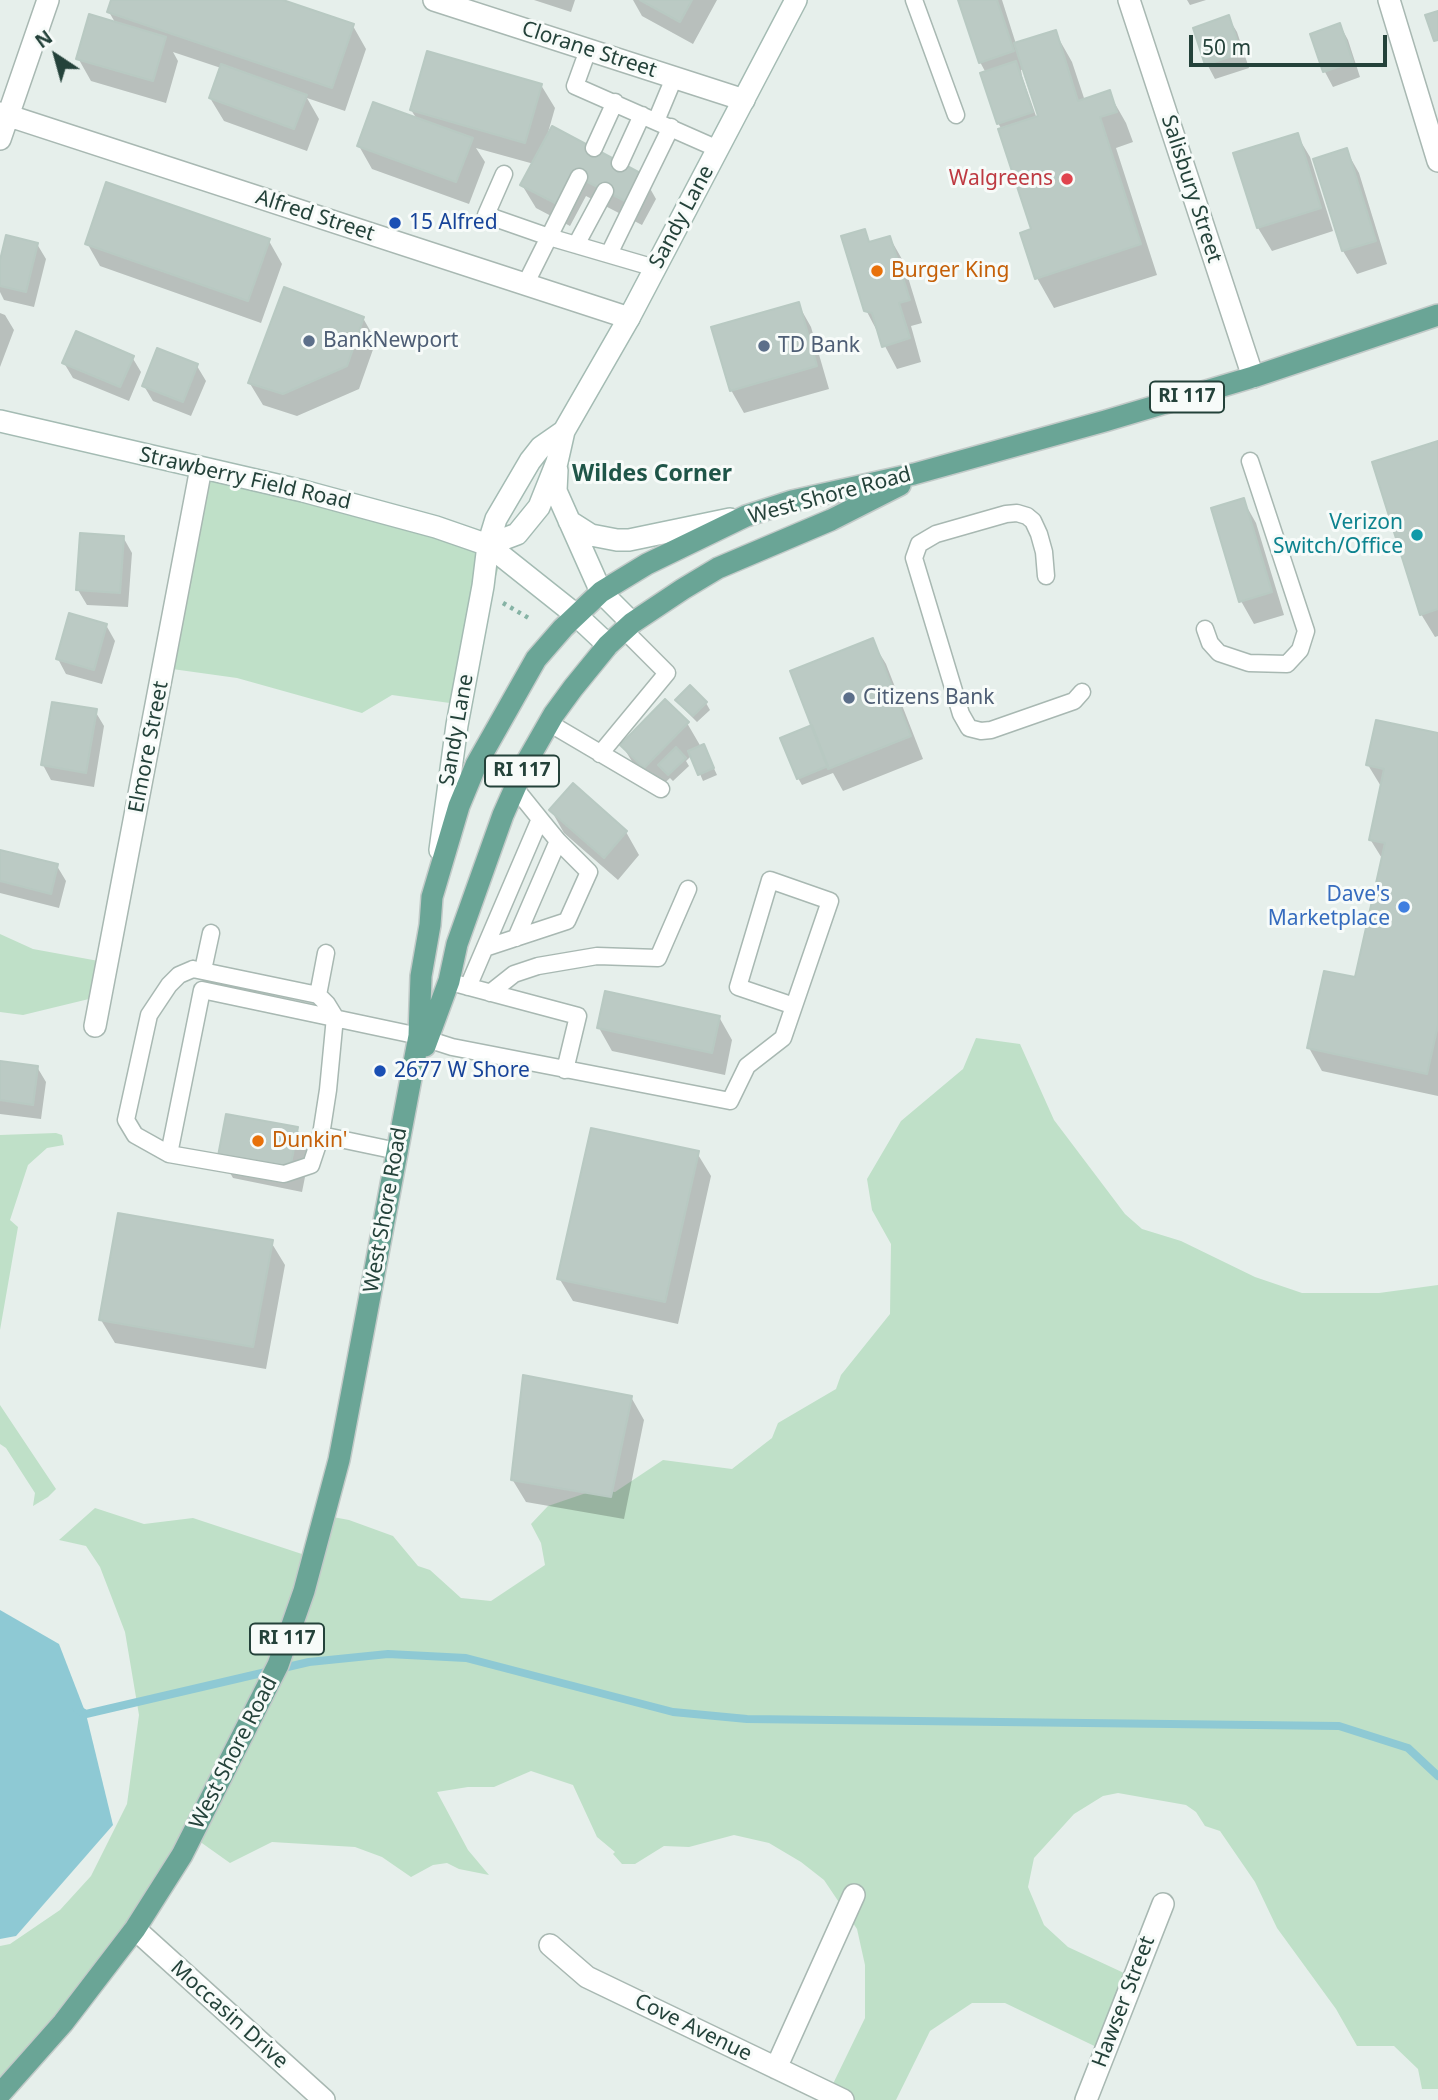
<!DOCTYPE html>
<style>
body{margin:0}
#map{position:relative;width:1438px;height:2100px;overflow:hidden;background:#e6efeb;font-family:"Noto Sans",sans-serif}
canvas{display:block}
.north{position:absolute;left:21px;top:21px;width:70px;height:70px;-webkit-text-stroke:5px #f7fbf9;paint-order:stroke;rotate:324deg;font-size:19px;font-weight:700;line-height:28px;text-align:center;color:#24423a}
.north::after{content:'';display:block;margin:auto;width:24px;height:32px;background:#24423a;clip-path:polygon(50% 0,100% 100%,50% 72%,0 100%)}
.scale{position:absolute;left:1189px;top:35px;width:198px;height:32px;box-sizing:border-box;border:4px solid #24423a;border-top:0;padding-left:9px;font-size:21px;line-height:24px;white-space:nowrap;color:#24423a;-webkit-text-stroke:5px #f7fbf9;paint-order:stroke}
</style>
<div id="map">
<canvas width="1438" height="2100"></canvas>
<div class="north">N</div>
<div class="scale">50 m</div>
</div>
<script>
const ctx = document.querySelector('canvas').getContext('2d');
ctx.lineJoin = 'round';
function fill(path, color) {
  ctx.fillStyle = color;
  ctx.fill(path, 'evenodd');
}
function shape(rows) {
  const path = new Path2D();
  for (const r of rows) {
    path.moveTo(r[0], r[1]);
    for (let i = 2; i < r.length; i += 2) path.lineTo(r[i], r[i + 1]);
  }
  return path;
}
function strokePath(path, color, width, dash) {
  ctx.strokeStyle = color;
  ctx.lineWidth = width;
  ctx.lineCap = dash ? 'butt' : 'round';
  ctx.setLineDash(dash || []);
  ctx.stroke(path);
}
function drawText(font, color, halo, rows, align = 'center') {
  ctx.font = font + ' "Noto Sans",sans-serif';
  ctx.lineWidth = 6;
  ctx.setLineDash([]);
  ctx.textBaseline = 'middle';
  ctx.strokeStyle = halo;
  ctx.fillStyle = color;
  for (const [text, x, y, turn = 0] of rows) {
    ctx.save();
    ctx.translate(x, y);
    ctx.rotate((+turn || 0) * Math.PI / 180);
    ctx.textAlign = isNaN(turn) ? turn : align;
    if (halo) ctx.strokeText(text, 0, 0);
    ctx.fillText(text, 0, 0);
    ctx.restore();
  }
}
const green = shape([
 [199,472,504,550,457,704,392,695,362,713,237,678,165,668],
 [0,934,33,949,104,962,93,998,23,1015,0,1012],
 [976,1038,1020,1044,1054,1120,1125,1214,1142,1229,1181,1241,1255,1277,1302,1293,1379,1293,1438,1285,1438,2089,1422,2089,1418,2069,1394,2046,1357,2046,1336,2009,1277,1928,1255,1882,1220,1831,1205,1826,1196,1812,1186,1805,1118,1793,1103,1796,1074,1814,1034,1858,1028,1887,1044,1925,1068,1947,1139,1980,1142,1986,1121,2038,1111,2054,1005,2003,972,2003,930,2031,896,2100,843,2100,830,2090,865,2018,865,1965,857,1929,824,1880,801,1862,769,1843,734,1835,689,1847,664,1846,635,1864,622,1864,613,1854,615,1852,597,1837,573,1785,531,1771,494,1787,468,1787,437,1792,468,1850,489,1875,459,1869,447,1863,433,1865,411,1877,382,1857,355,1847,272,1842,230,1863,199,1841,0,2092,0,1946,10,1944,60,1910,91,1876,127,1804,139,1715,125,1632,100,1567,86,1546,59,1540,95,1508,144,1524,193,1518,317,1559,333,1517,349,1520,393,1536,418,1566,430,1570,461,1598,491,1601,545,1565,541,1543,531,1524,548,1506,595,1490,615,1492,663,1460,732,1469,772,1438,778,1423,836,1389,841,1375,890,1314,891,1244,872,1210,867,1179,901,1121,963,1069],
 [56,1133,62,1135,64,1145,47,1148,28,1165,10,1220,18,1227,0,1330,0,1135],
 [0,1405,56,1489,48,1497,33,1506,35,1493,6,1448,0,1444]
]);
const water = shape([
 [0,1610,59,1644,86,1714,113,1825,16,1936,0,1939]
]);
const shadow = shape([
 [113,0,277,0,353,26,366,49,345,111,307,98,319,119,307,151,224,121,210,98,221,68,173,52,178,61,166,103,91,81,78,58,116,24,109,12],
 [534,0,575,0,571,12],
 [633,0,717,0,693,44,642,16],
 [960,0,1002,0,1016,44,1055,32,1072,62,1085,101,1109,93,1126,123,1133,142,1116,148,1157,275,1054,308,1037,278,1033,231,1002,130,998,123,986,73,980,62],
 [1025,69,1040,117,1037,119,1022,76,1021,70],
 [1187,0,1206,0,1190,5],
 [1228,17,1237,32,1249,68,1215,79,1207,64],
 [1340,25,1348,40,1360,77,1333,87,1325,72,1312,35],
 [541,85,555,108,547,136,643,176,656,199,642,225,586,196,570,226,536,208,522,185,534,164,476,148,485,162,469,204,372,169,359,146,417,119,411,110],
 [1297,135,1310,157,1333,231,1272,251,1258,228,1236,154],
 [1346,150,1359,173,1387,264,1357,274,1343,251,1315,160],
 [864,231,871,244,890,238,903,261,922,323,911,326,921,362,897,369,866,310],
 [269,241,282,264,261,323,100,266,87,243],
 [37,244,46,259,34,307,4,300,0,292,0,267],
 [798,304,811,327,829,389,744,413,731,390],
 [0,313,5,315,14,330,0,367],
 [363,318,376,341,359,389,297,416,263,405,249,382],
 [132,357,141,372,129,401,73,378,64,363],
 [197,366,206,381,191,416,153,401,144,386],
 [1438,443,1438,636,1435,637,1421,614],
 [1243,500,1256,523,1284,615,1254,624,1241,601],
 [123,537,132,553,128,607,87,605,78,590],
 [106,625,115,641,102,684,66,674,58,659],
 [872,641,886,664,923,759,843,791,833,773,802,785,798,778,814,726],
 [678,700,706,703,710,710,697,722,682,707],
 [95,711,104,726,94,787,51,780,43,765],
 [687,723,701,747,707,753,717,775,703,781,692,755,686,761,689,766,673,781,670,778,658,789,636,768,622,745],
 [1438,735,1438,1096,1322,1071,1309,1048,1356,979,1383,860,1370,839,1382,788,1368,765],
 [573,785,626,832,639,855,618,880,564,833,551,810],
 [0,851,57,866,66,881,59,908,0,893],
 [719,1017,732,1040,725,1075,612,1051,599,1028],
 [0,1062,37,1067,46,1082,41,1119,0,1114],
 [297,1129,310,1152,302,1192,233,1178,220,1155],
 [697,1153,711,1176,678,1324,573,1301,559,1278],
 [271,1242,285,1265,266,1369,115,1343,101,1320],
 [631,1397,644,1420,624,1519,526,1502,512,1479]
]);
const stream = shape([
 [77,1709,86,1714,309,1662,388,1654,466,1658,673,1712,747,1719,1339,1726,1408,1748,1438,1776]
]);
const building = shape([
 [111,0,283,0,354,24,332,88,107,12,111,0],
 [640,0,692,0,680,22,640,0],
 [958,0,997,0,1014,51,979,63,958,0],
 [1438,11,1438,40,1434,41,1425,15,1438,11],
 [89,14,166,37,153,81,76,59,89,14],
 [1229,15,1241,53,1205,65,1193,28,1229,15],
 [1340,23,1353,62,1323,72,1310,34,1340,23],
 [1056,30,1078,101,1110,90,1117,112,1100,117,1141,244,1035,279,1020,233,1031,229,998,129,1038,116,1014,43,1056,30],
 [427,51,542,84,525,143,410,110,427,51],
 [1016,61,1033,112,997,124,980,73,1016,61],
 [221,64,307,95,294,129,209,98,221,64],
 [373,102,473,138,456,182,357,146,373,102],
 [552,126,644,175,629,203,572,174,557,204,520,185,552,126],
 [1298,133,1321,208,1257,228,1233,153,1298,133],
 [1347,148,1376,241,1342,251,1313,159,1347,148],
 [106,182,270,239,248,301,85,244,106,182],
 [865,229,869,242,890,236,910,300,899,303,910,338,882,347,872,313,864,311,841,236,865,229],
 [6,235,38,243,26,292,0,286,0,260,6,235],
 [284,287,364,317,347,366,283,394,248,383,284,287],
 [799,302,817,366,730,391,711,327,799,302],
 [76,331,134,356,120,387,62,363,76,331],
 [157,348,198,364,183,402,142,386,157,348],
 [1438,441,1438,609,1420,615,1372,462,1438,441],
 [1244,498,1272,592,1239,602,1211,508,1244,498],
 [80,533,124,536,120,593,76,590,80,533],
 [69,613,107,624,94,670,56,659,69,613],
 [873,638,911,736,828,769,790,671,873,638],
 [690,685,707,702,693,716,675,700,690,685],
 [665,699,689,722,644,768,620,745,665,699],
 [52,702,97,709,86,773,41,765,52,702],
 [1376,720,1438,733,1438,1025,1427,1074,1307,1048,1324,971,1355,977,1385,843,1369,840,1384,769,1366,765,1376,720],
 [812,725,828,766,797,779,780,738,812,725],
 [704,744,714,768,698,775,688,751,704,744],
 [676,747,686,758,668,775,658,765,676,747],
 [573,783,627,831,604,858,549,810,573,783],
 [0,850,58,864,51,894,0,881,0,850],
 [605,991,720,1016,712,1053,597,1028,605,991],
 [0,1061,38,1066,33,1105,0,1100,0,1061],
 [226,1114,298,1127,290,1169,218,1156,226,1114],
 [591,1128,699,1151,665,1302,557,1279,591,1128],
 [118,1213,273,1240,253,1347,99,1320,118,1213],
 [523,1375,632,1396,611,1497,511,1480,523,1375]
]);
const path = shape([
 [503,603,532,620]
]);
const lane = shape([
 [914,0,956,115],
 [588,50,575,86,718,149],
 [656,121,674,78],
 [594,148,615,102],
 [620,163,642,115],
 [504,174,486,215,549,237,655,268],
 [576,245,605,191],
 [609,254,671,127],
 [525,285,579,177],
 [1046,576,1044,552,1039,534,1033,521,1027,516,1017,513,1006,514,936,534,919,544,914,558,961,714,969,728,981,731,991,730,1074,701,1082,692],
 [1205,629,1210,643,1219,653,1249,663,1287,664,1300,650,1306,631,1250,461],
 [549,723,661,789],
 [600,754,667,673,624,630],
 [516,938,558,841],
 [485,948,567,921,589,872,558,841,540,819],
 [193,969,318,995,327,1004,335,1017,328,1090,321,1135,311,1165,284,1174,169,1154,135,1135,126,1120,149,1015,169,985,179,975,193,969],
 [203,970,211,933],
 [458,984,578,1016,565,1070],
 [468,987,540,819,515,788],
 [490,993,514,974,538,966,597,956,658,958,688,889],
 [318,995,326,953],
 [427,1039,452,1047,730,1101,747,1066,783,1038,830,901,770,880,738,987,794,1006],
 [321,1135,397,1151],
 [169,1154,202,990,419,1036]
]);
const street = shape([
 [434,0,744,100],
 [1129,0,1253,377],
 [1389,0,1438,161],
 [0,113,629,318],
 [0,139,48,0],
 [95,1026,201,468],
 [135,1929,324,2100],
 [550,1945,587,1977,843,2100],
 [776,2068,854,1895],
 [1086,2100,1163,1904]
]);
const secondary = shape([
 [0,421,303,491,436,527,488,545,576,615,608,645],
 [557,470,556,491,601,592,632,623],
 [569,521,591,535,617,540,629,540,730,519],
 [488,545,517,534,539,507,557,462,564,431,629,318,796,0],
 [440,850,457,725,483,586,488,545,496,519,530,461,541,447,564,431]
]);
const primary = shape([
 [425,1046,449,981,457,944,503,815,526,763,554,714,573,688,608,645,632,623,683,589,718,568,831,520,900,485],
 [0,2094,63,2023,135,1929,182,1855,278,1665,304,1591,339,1460,419,1036,421,976,430,925,432,897,459,806,476,765,536,659,563,628,601,592,647,564,746,516,792,501,914,474,1105,421,1253,377,1438,315]
]);
const markers = [
 [1067,179,7,"#e0444e"],
 [395,223,7,"#1a4fb4"],
 [877,271,7,"#e8710a"],
 [309,341,7,"#5c6f8a"],
 [764,346,7,"#5c6f8a"],
 [1417,535,7,"#0f9aa8"],
 [849,698,7,"#5c6f8a"],
 [1404,907,7,"#3f7fe0"],
 [380,1071,7,"#1a4fb4"],
 [258,1141,7,"#e8710a"]
];
const shields = [
 [1187,397,74],
 [522,771,74],
 [287,1639,74]
];
const shieldNames = [
 ["RI 117",1187,397],
 ["RI 117",522,771],
 ["RI 117",287,1639]
];
const streetNames = [
 ["Clorane Street",589,50,18],
 ["Salisbury Street",1191,189,72],
 ["Alfred Street",315,216,18],
 ["Sandy Lane",682,217,-62],
 ["Strawberry Field Road",245,479,13],
 ["West Shore Road",830,496,-15],
 ["Sandy Lane",457,730,-80],
 ["Elmore Street",149,747,-79],
 ["West Shore Road",386,1210,-80],
 ["West Shore Road",234,1753,-63],
 ["Hawser Street",1124,2002,-69],
 ["Moccasin Drive",229,2015,42],
 ["Cove Avenue",693,2028,26]
];
const healthNames = [
 ["Walgreens",1053,179]
];
const transitNames = [
 ["15 Alfred",409,223],
 ["2677 W Shore",394,1071]
];
const foodNames = [
 ["Burger King",891,271],
 ["Dunkin'",272,1141]
];
const serviceNames = [
 ["BankNewport",323,341],
 ["TD Bank",778,346],
 ["Citizens Bank",863,698]
];
const cultureNames = [
 ["Verizon",1403,523],
 ["Switch/Office",1403,547]
];
const shopNames = [
 ["Dave's",1390,895],
 ["Marketplace",1390,919]
];
const neighbourhoodNames = [
 ["Wildes Corner",652,474]
];
fill(green, '#bfe0c8');
fill(water, '#8ec9d4');
fill(shadow, '#0003');
strokePath(stream, '#8ec9d4', 8);
fill(building, '#bbcac4');
strokePath(building, '#b8c9c2', 2);
strokePath(lane, '#a8b8b2', 19);
strokePath(street, '#a8b8b2', 24);
strokePath(secondary, '#a4bbb3', 24);
strokePath(primary, '#c2cac8', 24);
strokePath(path, '#86b3a5', 4.5, [3.5, 5]);
strokePath(lane, '#fff', 16);
strokePath(street, '#fff', 21);
strokePath(secondary, '#fff', 21);
strokePath(primary, '#6aa596', 21);
for (const [x, y, r, color] of markers) {
  const dot = new Path2D();
  dot.arc(x, y, r, 0, 2 * Math.PI);
  ctx.fillStyle = color;
  ctx.fill(dot);
  strokePath(dot, '#f7fbf9', 2.5);
}
for (const [x, y, w] of shields) {
  const box = new Path2D();
  box.roundRect(x - w / 2, y - 15.5, w, 31, 5);
  ctx.fillStyle = '#f7fbf9';
  ctx.fill(box);
  strokePath(box, '#24423a', 2);
}
drawText('bold 19px', '#24423a', null, shieldNames);
drawText('21px', '#24423a', '#f7fbf9', streetNames);
drawText('21px', '#be3a42', '#f7fbf9', healthNames, 'right');
drawText('21px', '#164399', '#f7fbf9', transitNames, 'left');
drawText('21px', '#c56008', '#f7fbf9', foodNames, 'left');
drawText('21px', '#4e5e75', '#f7fbf9', serviceNames, 'left');
drawText('21px', '#0d838f', '#f7fbf9', cultureNames, 'right');
drawText('21px', '#366cbe', '#f7fbf9', shopNames, 'right');
drawText('bold 23px', '#1f5548', '#f7fbf9', neighbourhoodNames);
</script>
